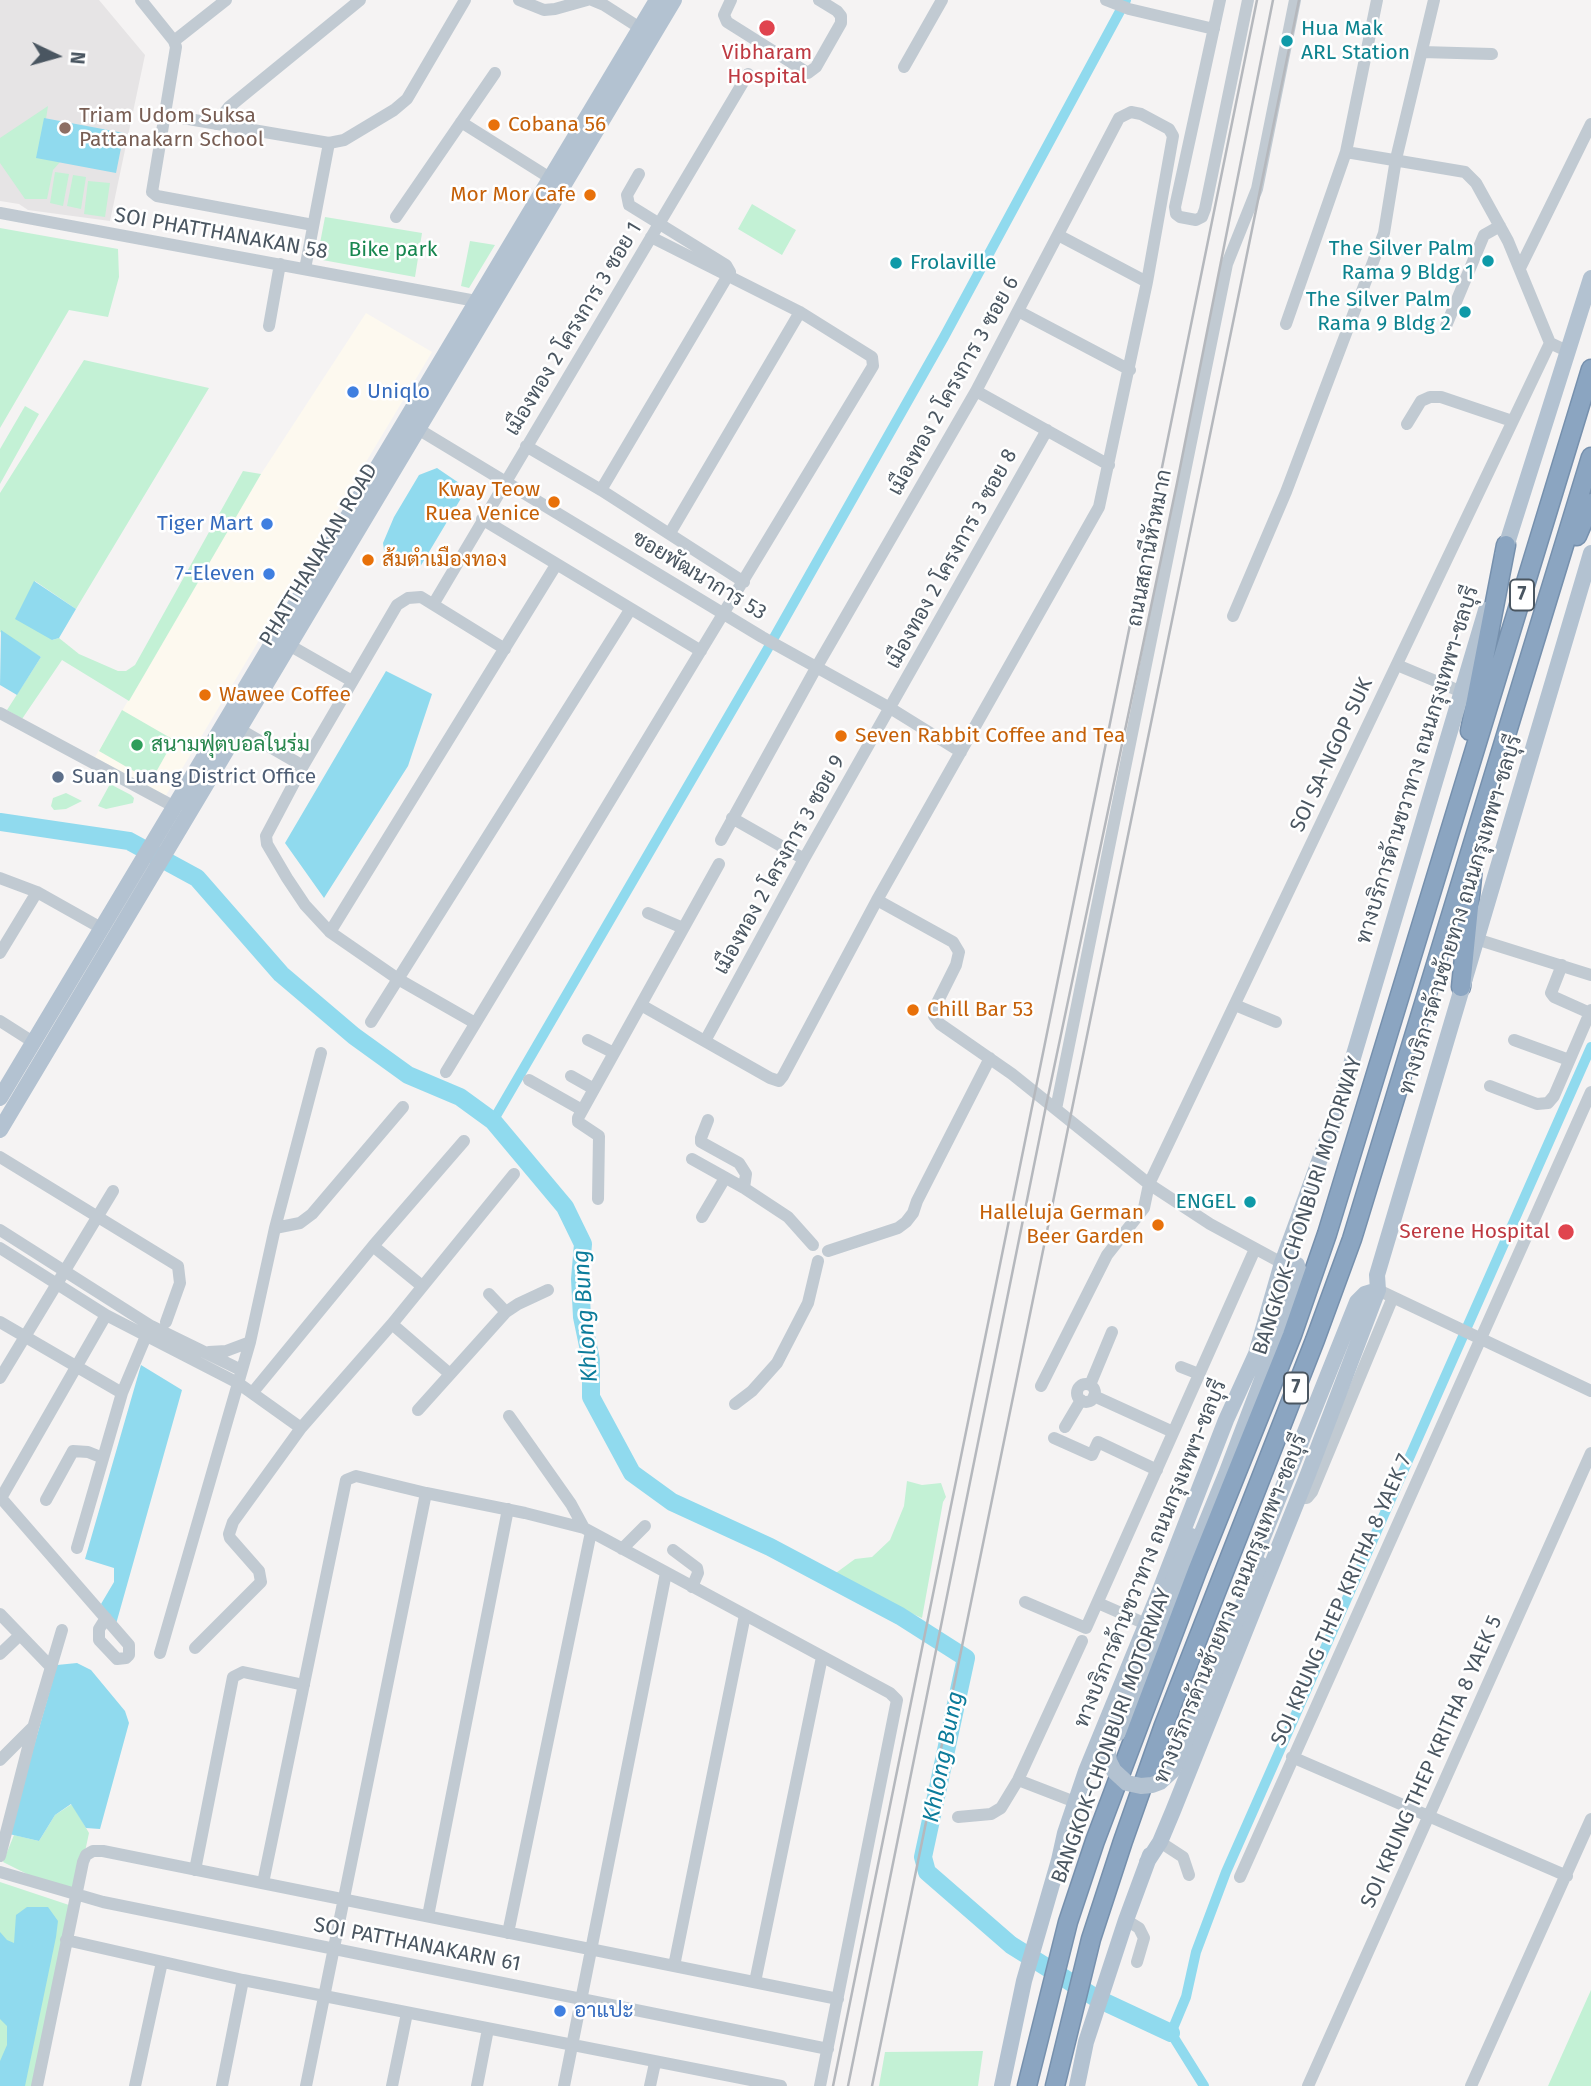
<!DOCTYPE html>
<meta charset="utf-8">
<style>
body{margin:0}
#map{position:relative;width:1591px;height:2086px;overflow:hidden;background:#f5f3f3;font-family:"Fira Sans",sans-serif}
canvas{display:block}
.north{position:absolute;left:21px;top:21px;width:70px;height:70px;-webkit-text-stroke:5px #fff;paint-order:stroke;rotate:95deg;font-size:19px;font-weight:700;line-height:28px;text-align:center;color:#4a5661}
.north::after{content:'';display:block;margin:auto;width:24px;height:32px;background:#4a5661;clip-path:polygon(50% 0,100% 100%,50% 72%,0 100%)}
</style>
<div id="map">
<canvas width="1591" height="2086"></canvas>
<div class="north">N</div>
</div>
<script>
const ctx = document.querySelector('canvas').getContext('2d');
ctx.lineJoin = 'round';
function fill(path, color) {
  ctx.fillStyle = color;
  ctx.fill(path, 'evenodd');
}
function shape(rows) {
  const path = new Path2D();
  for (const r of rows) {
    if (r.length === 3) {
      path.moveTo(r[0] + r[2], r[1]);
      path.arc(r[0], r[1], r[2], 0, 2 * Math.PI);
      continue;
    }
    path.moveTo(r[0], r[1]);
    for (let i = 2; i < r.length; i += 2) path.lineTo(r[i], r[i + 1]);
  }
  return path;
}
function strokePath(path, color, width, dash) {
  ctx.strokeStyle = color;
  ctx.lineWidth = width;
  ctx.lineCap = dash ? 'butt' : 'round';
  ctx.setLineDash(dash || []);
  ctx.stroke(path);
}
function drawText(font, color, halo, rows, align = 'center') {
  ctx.font = font + ' "Fira Sans",Sarabun,sans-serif';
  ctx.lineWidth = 5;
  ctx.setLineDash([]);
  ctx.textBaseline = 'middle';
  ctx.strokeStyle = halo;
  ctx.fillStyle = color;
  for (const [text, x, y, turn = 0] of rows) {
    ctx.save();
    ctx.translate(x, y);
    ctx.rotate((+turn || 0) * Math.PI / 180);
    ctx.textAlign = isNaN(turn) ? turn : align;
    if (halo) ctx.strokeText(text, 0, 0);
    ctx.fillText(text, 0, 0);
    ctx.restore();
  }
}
const commercial = shape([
 [366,313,432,352,165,797,95,757,261,474]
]);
const education = shape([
 [0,0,99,0,145,55,110,221,28,210,19,204,0,201]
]);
const green = shape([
 [48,106,40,158,60,162,53,170,47,199,25,199,0,163,0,138],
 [55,172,69,174,63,206,50,203],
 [73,175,86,177,81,209,67,206],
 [88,181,110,183,105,217,84,214],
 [752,204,796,230,782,255,738,229],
 [325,217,422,233,415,277,317,259],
 [0,228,118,249,119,277,108,317,69,310,0,428],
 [470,241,495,245,469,288,461,286],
 [84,360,209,388,76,609,35,581,52,640,59,638,79,654,118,671,126,671,135,665,243,471,261,474,129,701,62,660,22,719,7,710,41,657,0,632,0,493],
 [25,406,39,414,0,484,0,449],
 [122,710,174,740,151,781,99,751],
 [110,784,131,795,134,798,133,803,106,809,98,806],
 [66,793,82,801,66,809,54,810,51,806,53,798],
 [907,1481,922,1485,941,1483,946,1497,943,1502,922,1618,829,1578,855,1559,872,1557,890,1540,904,1506],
 [72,1804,89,1833,75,1898,3,1862,14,1835,39,1841,55,1815],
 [0,1882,72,1906,33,2086,0,2086],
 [1591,1990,1591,2086,1548,2086],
 [983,2051,978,2086,879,2086,885,2052]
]);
const water = shape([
 [44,118,124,133,116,173,36,158],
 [437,468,459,483,463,495,420,567,406,566,394,562,384,550,383,543,394,517,419,475],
 [34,581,76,609,59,638,52,640,15,619],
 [1,630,41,657,17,695,0,685],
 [386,671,432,694,408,766,324,898,285,843],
 [141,1365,182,1390,116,1624,101,1604,114,1582,114,1568,85,1559],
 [77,1663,91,1670,125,1711,129,1723,100,1829,86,1828,71,1804,55,1815,39,1841,9,1834,57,1665],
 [27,1907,48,1907,58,1921,56,1937,25,2086,0,2086,0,2061,7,2045,7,2026,0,2019,0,1932,7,1940,14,1943,16,1915]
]);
const canal = shape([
 [493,1121,767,650,944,337,1126,0],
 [1204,2086,1171,2033,1186,1997,1196,1952,1226,1872,1591,1047]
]);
const river = shape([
 [0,822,129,841,197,878,281,974,354,1036,408,1075,460,1097,493,1121,565,1207,583,1244,580,1279,582,1317,591,1360,591,1397,632,1473,672,1502,770,1547,900,1616,966,1658,923,1857,927,1872,1011,1945,1096,1998,1171,2033]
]);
const minor = shape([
 [141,0,174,41,176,47,152,192,157,196,313,225],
 [519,0,544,10,555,9,587,0],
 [592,0,604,5,640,28],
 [731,0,724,15,727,22,808,73,816,67,841,23,841,16,837,11,819,0],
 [1106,0,1129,9,1214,29],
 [1220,0,1175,207,1176,214,1180,217,1196,220,1202,217,1205,209,1248,0],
 [1377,0,1346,152,1465,172,1476,183,1508,241,1550,343,1567,351],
 [174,41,226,0],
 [1422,52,1492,54],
 [904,67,942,0],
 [165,115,329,143],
 [461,122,550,178],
 [216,124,229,107,360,0],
 [0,213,476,301],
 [396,217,495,73],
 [1058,235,1147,282],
 [1520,268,1591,124],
 [305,269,329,143,344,140,394,110,407,99,465,0],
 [1018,311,1130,370],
 [1286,324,1346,152],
 [269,326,280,264],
 [1446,326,1484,235,1500,226],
 [976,391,1109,465],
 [1407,424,1421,401,1430,397,1441,397,1512,421],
 [418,429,762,637,890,708,961,752],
 [526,446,601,490,744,582],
 [601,490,730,272,726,265,629,205,627,195,639,174],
 [482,519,701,651],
 [670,533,800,312],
 [434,603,748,74],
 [1233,616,1286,492,1384,233,1396,159,1434,0],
 [289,645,352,681],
 [1397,665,1462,692],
 [0,713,173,806],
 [239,729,303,766],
 [732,818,804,859],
 [0,878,37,892,101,928],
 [877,900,953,942,959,952,956,965,935,1007,934,1016,940,1024,1012,1074,1149,1184,1210,1224,1282,1263],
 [648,913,683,928],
 [330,932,556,565],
 [1476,939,1591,975],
 [0,953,37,892],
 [1562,965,1551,993,1554,997,1590,1013],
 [641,1005,770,1078,779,1081,783,1076,877,900,1099,507,1147,282,1173,136,1169,129,1141,114,1131,112,1119,118,976,391,816,668,721,840],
 [1235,1005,1276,1022],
 [0,1021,33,1042],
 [371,1022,630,610],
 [475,1023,398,979,330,932,305,905,287,878,267,844,266,836,303,766,397,605,408,598,421,597,505,649],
 [588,1040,614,1053],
 [1514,1040,1569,1060],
 [705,1041,804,859,1047,430],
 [446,1072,873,366,872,357,800,312,651,237],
 [571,1076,594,1089],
 [529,1080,582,1110],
 [1490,1086,1537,1104,1548,1103,1554,1096,1591,1010],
 [1056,1109,1227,264,1257,189,1295,0],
 [708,1120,701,1138,701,1142,739,1163,746,1174,744,1188,788,1217,813,1245],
 [0,1157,178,1266,180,1283,166,1322],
 [692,1159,744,1188],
 [598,1199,599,1136,578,1122,578,1118,719,864],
 [702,1217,725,1178],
 [275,1228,300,1223,312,1214,403,1107],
 [0,1230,151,1326,241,1370],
 [373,1246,422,1286],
 [0,1248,106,1315,238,1383,301,1428],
 [828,1251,898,1228,906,1222,913,1213,917,1201,990,1058],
 [1378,1290,1591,1391],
 [489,1294,506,1312],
 [0,1322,122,1393],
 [392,1324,450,1374],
 [209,1352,226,1351,250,1342],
 [1181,1367,1199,1374],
 [0,1378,113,1191],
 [1086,1393,9],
 [1090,1385,1112,1332],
 [1041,1386,1107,1255,1144,1208,1149,1184,1550,343],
 [253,1392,373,1246,464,1141],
 [1094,1396,1173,1432],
 [735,1404,752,1391,777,1363,808,1303,818,1261],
 [418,1410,506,1312,518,1304,548,1290],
 [509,1416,571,1504,584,1528],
 [1065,1427,1081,1400],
 [1054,1438,1092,1455,1098,1442,1157,1470],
 [0,1498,1,1498,129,1645,129,1655,126,1658,117,1659,99,1640,99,1629,106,1618],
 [1,1498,106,1315],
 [1298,1498,1307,1498,1312,1492,1393,1297],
 [46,1500,73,1451,88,1452,103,1458],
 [77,1548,122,1393,149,1329],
 [622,1549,645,1526],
 [673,1550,697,1568,698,1573,692,1587],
 [1025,1602,1086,1628,1255,1249],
 [1098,1603,1146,1624],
 [0,1614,51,1667],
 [195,1648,261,1582,259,1571,230,1538,229,1534,233,1522,301,1428,392,1324,514,1174],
 [160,1653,250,1342,275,1228,321,1053],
 [0,1654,20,1635],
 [1292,1757,1567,1876],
 [0,1760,32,1728],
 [1018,1780,1075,1802],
 [958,1817,991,1814,1001,1808,1018,1780,1082,1641],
 [1160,1842,1183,1857,1189,1875],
 [0,1856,33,1728,62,1630],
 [195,1870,233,1677,243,1672,304,1685],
 [0,1872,103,1902,828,2049],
 [1240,1877,1591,1092],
 [263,1883,346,1480,356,1476,426,1493,525,1513,584,1528,890,1693,897,1700,820,2086],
 [428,1916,508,1509],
 [1126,1920,1139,1928,1144,1938,1137,1962],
 [508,1933,591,1532],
 [66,1940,243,1980,781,2086],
 [674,1966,745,1615],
 [755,1982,822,1657],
 [37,2086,83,1862,86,1855,93,1851,103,1851,838,1999],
 [135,2086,162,1962],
 [222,2086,243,1980],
 [306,2086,426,1493],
 [392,2086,407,2013],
 [477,2086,488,2029],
 [564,2086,666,1573],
 [650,2086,655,2063],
 [1308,2086,1591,1453],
 [1471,2086,1591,1819]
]);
const major = shape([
 [1503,556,1591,278],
 [0,1098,657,0],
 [0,1130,674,0],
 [1247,1577,1357,1302,1365,1294,1378,1290],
 [1118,1733,1133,1701,1226,1474,1298,1285,1300,1276,1297,1265,1282,1263],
 [1147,1862,1160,1842,1173,1811,1308,1474,1378,1290,1377,1275,1591,553],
 [1002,2086,1024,1981,1059,1860,1065,1833,1086,1771,1157,1598,1226,1420,1256,1354,1282,1263,1336,1115,1486,610],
 [1077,2086,1086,2042,1126,1920,1150,1855]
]);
const highway = shape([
 [1577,536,1591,503],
 [1470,731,1506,545],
 [1461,987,1473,867],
 [1027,2086,1068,1922,1095,1841,1197,1571,1292,1335,1327,1234,1591,369],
 [1055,2086,1091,1939,1123,1841,1164,1725,1315,1340,1352,1239,1591,457]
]);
const rail = shape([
 [833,2086,1257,0],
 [848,2086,1047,1101,1177,483,1273,0],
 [872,2086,1299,0]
]);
const majorBridge = shape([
 [1191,1536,1107,1744,1109,1761,1114,1771,1127,1783,1141,1786,1152,1785,1160,1782,1173,1770,1260,1564]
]);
const markers = [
 [767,28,9,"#e0444e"],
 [1287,41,7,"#0f9aa8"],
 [494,125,7,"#e8710a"],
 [65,128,7,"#8d6e63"],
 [590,195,7,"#e8710a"],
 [1488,261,7,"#0f9aa8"],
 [896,263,7,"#0f9aa8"],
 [1465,312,7,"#0f9aa8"],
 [353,392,7,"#3f7fe0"],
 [554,502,7,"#e8710a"],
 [267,524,7,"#3f7fe0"],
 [368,560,7,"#e8710a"],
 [269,574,7,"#3f7fe0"],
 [205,695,7,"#e8710a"],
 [841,736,7,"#e8710a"],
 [137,745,7,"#2e9e5b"],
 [58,777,7,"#5c6f8a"],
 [913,1010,7,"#e8710a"],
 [1250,1202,7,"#0f9aa8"],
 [1158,1225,7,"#e8710a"],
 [1566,1232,9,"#e0444e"],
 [560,2011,7,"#3f7fe0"]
];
const shields = [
 [1522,595,24],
 [1296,1388,24]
];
const shieldNames = [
 ["7",1522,595],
 ["7",1296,1388]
];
const cultureNames = [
 ["Hua Mak",1301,29,"left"],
 ["ARL Station",1301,53,"left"],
 ["The Silver Palm",1474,249],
 ["Rama 9 Bldg 1",1474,273],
 ["Frolaville",910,263,"left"],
 ["The Silver Palm",1451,300],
 ["Rama 9 Bldg 2",1451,324],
 ["ENGEL",1236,1202]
];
const healthNames = [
 ["Vibharam",767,53],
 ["Hospital",767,77],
 ["Serene Hospital",1550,1232,"right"]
];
const educationNames = [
 ["Triam Udom Suksa",79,116],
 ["Pattanakarn School",79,140]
];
const foodNames = [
 ["Cobana 56",508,125],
 ["Mor Mor Cafe",576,195,"right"],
 ["Kway Teow",540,490,"right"],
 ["Ruea Venice",540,514,"right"],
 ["ส้มตำเมืองทอง",382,560],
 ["Wawee Coffee",219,695],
 ["Seven Rabbit Coffee and Tea",855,736],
 ["Chill Bar 53",927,1010],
 ["Halleluja German",1144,1213,"right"],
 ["Beer Garden",1144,1237,"right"]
];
const streetNames = [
 ["SOI PHATTHANAKAN 58",221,234,10],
 ["เมืองทอง 2 โครงการ 3 ซอย 1",574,329,-59],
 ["เมืองทอง 2 โครงการ 3 ซอย 6",954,386,-61],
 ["ถนนสถานีหัวหมาก",1150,548,-79],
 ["PHATTHANAKAN ROAD",319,555,-59],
 ["เมืองทอง 2 โครงการ 3 ซอย 8",952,559,-61],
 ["ซอยพัฒนาการ 53",699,576,31],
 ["SOI SA-NGOP SUK",1332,755,-65],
 ["ทางบริการด้านขวาทาง ถนนกรุงเทพฯ-ชลบุรี",1418,765,-73],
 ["เมืองทอง 2 โครงการ 3 ซอย 9",780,865,-61],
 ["ทางบริการด้านซ้ายทาง ถนนกรุงเทพฯ-ชลบุรี",1461,915,-73],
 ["BANGKOK-CHONBURI MOTORWAY",1308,1206,-72],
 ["ทางบริการด้านขวาทาง ถนนกรุงเทพฯ-ชลบุรี",1151,1554,-68],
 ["SOI KRUNG THEP KRITHA 8 YAEK 7",1342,1600,-66],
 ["ทางบริการด้านซ้ายทาง ถนนกรุงเทพฯ-ชลบุรี",1231,1609,-68],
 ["BANGKOK-CHONBURI MOTORWAY",1112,1736,-70],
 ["SOI KRUNG THEP KRITHA 8 YAEK 5",1432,1762,-66],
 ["SOI PATTHANAKARN 61",417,1945,11]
];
const parkNames = [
 ["Bike park",393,250]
];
const shopNames = [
 ["Uniqlo",367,392],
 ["Tiger Mart",253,524,"right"],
 ["7-Eleven",255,574,"right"],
 ["อาแปะ",574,2011]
];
const leisureNames = [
 ["สนามฟุตบอลในร่ม",151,745]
];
const serviceNames = [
 ["Suan Luang District Office",72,777]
];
const waterNames = [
 ["Khlong Bung",586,1316,-94],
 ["Khlong Bung",944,1757,-79]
];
fill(commercial, '#fdf9ef');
fill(education, '#e6e4e5');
fill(green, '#c3f1d5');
fill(water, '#90daee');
strokePath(canal, '#90daee', 10);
strokePath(river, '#90daee', 18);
strokePath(highway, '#7690ad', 21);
strokePath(minor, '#c1cad2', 12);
strokePath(major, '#b3c2d1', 16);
strokePath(highway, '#8ba5c1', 18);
strokePath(rail, '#b5b8bd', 2.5);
strokePath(majorBridge, '#b3c2d1', 16);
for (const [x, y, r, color] of markers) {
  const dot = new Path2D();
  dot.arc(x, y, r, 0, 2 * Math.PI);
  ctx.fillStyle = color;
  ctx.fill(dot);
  strokePath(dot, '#fff', 2.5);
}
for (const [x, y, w] of shields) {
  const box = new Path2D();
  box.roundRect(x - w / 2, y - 15.5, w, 31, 5);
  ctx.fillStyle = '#fff';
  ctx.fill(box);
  strokePath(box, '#4a5661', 2);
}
drawText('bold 19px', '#4a5661', null, shieldNames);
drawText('21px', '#0d838f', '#fff', cultureNames, 'right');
drawText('21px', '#be3a42', '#fff', healthNames);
drawText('21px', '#785e54', '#fff', educationNames, 'left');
drawText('21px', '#c56008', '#fff', foodNames, 'left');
drawText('21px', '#4a5661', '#fff', streetNames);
drawText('21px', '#17864f', '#fff', parkNames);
drawText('21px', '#366cbe', '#fff', shopNames, 'left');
drawText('21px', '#27864d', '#fff', leisureNames, 'left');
drawText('21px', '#4e5e75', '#fff', serviceNames, 'left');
drawText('italic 23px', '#0c7c9b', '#fff', waterNames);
</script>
